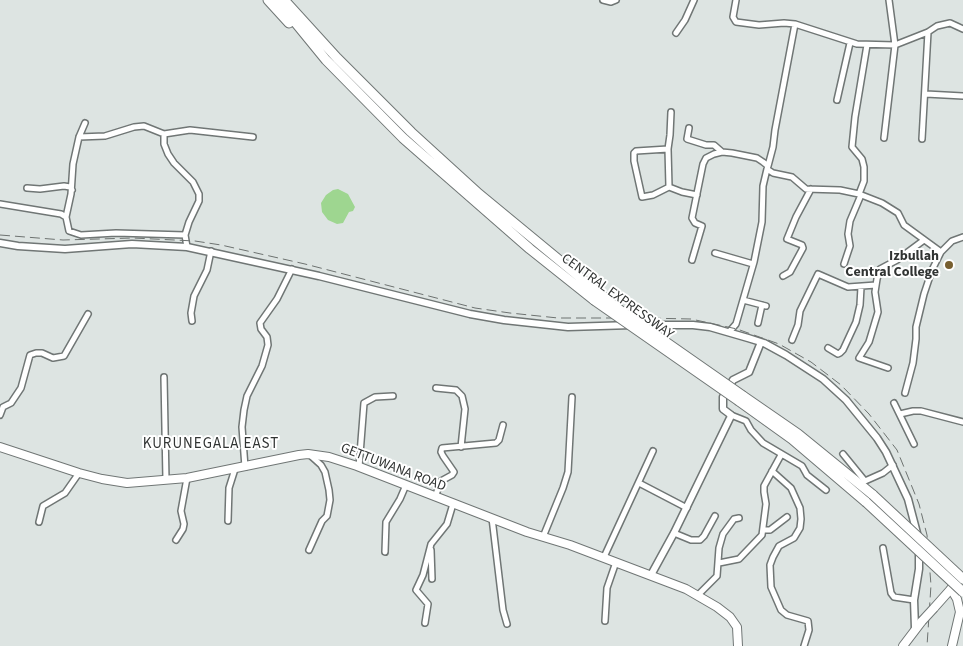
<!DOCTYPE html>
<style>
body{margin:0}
canvas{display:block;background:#dde4e2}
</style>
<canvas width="963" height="646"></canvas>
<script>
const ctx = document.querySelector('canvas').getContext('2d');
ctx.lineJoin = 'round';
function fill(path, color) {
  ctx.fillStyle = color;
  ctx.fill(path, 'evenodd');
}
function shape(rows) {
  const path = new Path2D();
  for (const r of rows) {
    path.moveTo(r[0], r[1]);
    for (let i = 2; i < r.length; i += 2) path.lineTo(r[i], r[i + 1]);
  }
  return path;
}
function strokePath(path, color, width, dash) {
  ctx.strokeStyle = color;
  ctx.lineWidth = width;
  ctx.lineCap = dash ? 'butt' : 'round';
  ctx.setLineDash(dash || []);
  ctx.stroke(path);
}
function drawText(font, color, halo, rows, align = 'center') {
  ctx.font = font + ' "Source Sans 3",sans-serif';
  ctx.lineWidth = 4;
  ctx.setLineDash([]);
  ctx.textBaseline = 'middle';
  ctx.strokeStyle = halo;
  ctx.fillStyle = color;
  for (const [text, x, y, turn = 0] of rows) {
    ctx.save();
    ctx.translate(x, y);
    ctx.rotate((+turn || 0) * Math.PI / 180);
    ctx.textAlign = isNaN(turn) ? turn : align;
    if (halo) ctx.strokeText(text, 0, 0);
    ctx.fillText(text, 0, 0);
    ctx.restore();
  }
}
const green = shape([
 [338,189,348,194,355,207,353,211,349,212,343,223,337,224,328,220,322,212,321,203,326,195,333,190]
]);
const minor = shape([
 [603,0,611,2,616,0],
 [736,0,733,17,736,22,759,25,784,23,795,24,857,44,895,45,928,32,937,26,950,23,963,29],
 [676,33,685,20,694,0],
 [926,94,963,96],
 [837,100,850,43],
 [671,112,670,135,668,149,669,187,682,192,697,195],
 [85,123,79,137,73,164,71,194,66,217,69,231,81,235,116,233,185,235,187,247],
 [689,128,687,139,706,145,714,145,722,152],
 [164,134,164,144,168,154,174,163,193,182,199,194,199,201,189,222,185,235],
 [79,137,105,136,134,127,144,126,164,134,190,130,253,137],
 [884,138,895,45,889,0],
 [922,139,928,32],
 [668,149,636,151,634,153,634,161,642,197,653,195,669,187],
 [768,166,773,147,775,130,795,24],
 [27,188,40,189,64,186,70,187,72,190],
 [859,194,864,181,864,167,862,159,852,147,855,117,867,45],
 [0,204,61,214,66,217],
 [715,253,753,264],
 [692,260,702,226,695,223,692,218,703,164,706,158,714,154,722,152,732,153,757,158,763,162,768,166,767,169,773,173,792,177,806,189,840,190,859,194,882,203,898,213,904,225,941,252],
 [844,264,850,246,848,234,850,221,861,195],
 [783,276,790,272,803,248,802,245,787,239,796,217,811,189],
 [743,300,766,306],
 [192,321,191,313,194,296,207,270,211,251],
 [758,323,762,305],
 [729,332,736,324,754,262,762,222,763,186,767,169],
 [792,340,798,325,800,311,818,274,848,287,876,285],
 [828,348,838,354,840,353,843,350,856,322,860,305,861,287],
 [888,368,859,358,869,342,878,312,875,292,877,279,880,269,897,260,924,240],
 [164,377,166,480],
 [436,388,456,390,462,396,465,409,461,447],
 [905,393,913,363,916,339,916,327,924,294,932,270,941,252,952,241,963,237],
 [894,403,914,444],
 [900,414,913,411,921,411,963,422],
 [0,415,3,407,11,403,21,388,30,355,36,353,42,353,53,358,64,356,88,314],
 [731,415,746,421,751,430,763,443,802,466,807,475,826,490],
 [843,454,865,481,883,473,893,465],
 [245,467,242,427,244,410,247,396,262,366,268,345,267,337,261,329,260,323,277,299,292,269],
 [359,467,364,403,375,397,393,396],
 [772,471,791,488,800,508,801,519,800,528,794,538,779,546,773,557,770,565,771,587,781,610,787,615,808,621,809,630,804,646],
 [639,483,687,508],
 [435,497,441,481,452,475,454,472,443,456,441,452,442,448,496,443,499,440,503,425],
 [492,518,503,610,507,624],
 [228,521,229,488,235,469],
 [39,522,43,506,65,493,79,473],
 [763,530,770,530,787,517],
 [674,533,691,540,700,540,704,536,715,516],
 [543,537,563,488,568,472,572,397],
 [176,540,183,529,184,524,181,511,187,478],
 [883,548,891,593,894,597,914,600],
 [309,550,322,521,327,516,330,500,329,490,325,472,321,465,311,456],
 [431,550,432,579],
 [385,552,386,522,400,499,406,485],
 [604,557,653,451],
 [719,563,739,559,762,535,766,504,764,492,764,486,781,455],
 [698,595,717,576,719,548,723,534,734,519,739,518],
 [605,621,607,588,616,562],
 [425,623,428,604,416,590,423,575,431,544,447,524,453,504]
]);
const tertiary = shape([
 [0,243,18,246,65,249,132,244,187,247,319,276,470,314,504,320,568,327,632,325],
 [642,325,693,325,710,327,748,338,764,343,786,355,823,379,846,400,877,438,886,452,908,499,918,537],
 [651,575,674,533,730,418,731,415,723,409,723,397,733,380,749,372,761,342],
 [915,628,914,600,919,569,919,550]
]);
const primary = shape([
 [0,447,79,473,102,479,127,483,187,478,299,455,308,454,329,457,357,466,527,532,570,545,686,589,717,607,730,617,737,627,738,646],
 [951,589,957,599,960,612,952,646]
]);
const trunk = shape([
 [934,608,958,581],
 [903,646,922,621]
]);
const motorway = shape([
 [268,0,289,23],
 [277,0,326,60,403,138,530,249,594,300],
 [286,2,337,58,411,132,479,194,599,293],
 [743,396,798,434,873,495],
 [739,401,792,439,866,502]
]);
const rail = shape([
 [0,235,63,240,133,238,195,241,221,245,305,264,475,308,510,313,558,318,645,318,691,319,737,329,779,344,811,362,841,385,869,414,897,450,919,504,927,535,931,585,927,646]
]);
const trunkBridge = shape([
 [922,621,934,608]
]);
const motorwayBridge = shape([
 [599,293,617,308,743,396],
 [594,300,739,401],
 [873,495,963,579],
 [866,502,963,592]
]);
const markers = [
 [949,265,5,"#775f30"]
];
const poiNames = [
 ["Izbullah",939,257],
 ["Central College",939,273]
];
const streetNames = [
 ["CENTRAL EXPRESSWAY",617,297,36],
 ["GETTUWANA ROAD",393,468,21]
];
const neighbourhoodNames = [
 ["KURUNEGALA EAST",211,445]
];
fill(green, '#9ed690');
strokePath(minor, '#707675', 8);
strokePath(tertiary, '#707675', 9);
strokePath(primary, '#707675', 10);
strokePath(trunk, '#707675', 10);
strokePath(motorway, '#707675', 11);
strokePath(minor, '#fff', 5);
strokePath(tertiary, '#fff', 6);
strokePath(primary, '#fff', 8);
strokePath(trunk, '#fff', 8);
strokePath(motorway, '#fff', 9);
strokePath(rail, '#6d7270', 1, [10, 5]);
strokePath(trunkBridge, '#707675', 10, []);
strokePath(motorwayBridge, '#707675', 11, []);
strokePath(trunkBridge, '#fff', 8);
strokePath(motorwayBridge, '#fff', 9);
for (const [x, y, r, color] of markers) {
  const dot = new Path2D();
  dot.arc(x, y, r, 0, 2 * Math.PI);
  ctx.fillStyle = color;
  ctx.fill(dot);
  strokePath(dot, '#fff', 2);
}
drawText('bold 14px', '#313433', '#fff', poiNames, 'right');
drawText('14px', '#313433', '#fff', streetNames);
ctx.letterSpacing = '1px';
drawText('15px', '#313433', '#fff', neighbourhoodNames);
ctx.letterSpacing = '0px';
</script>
